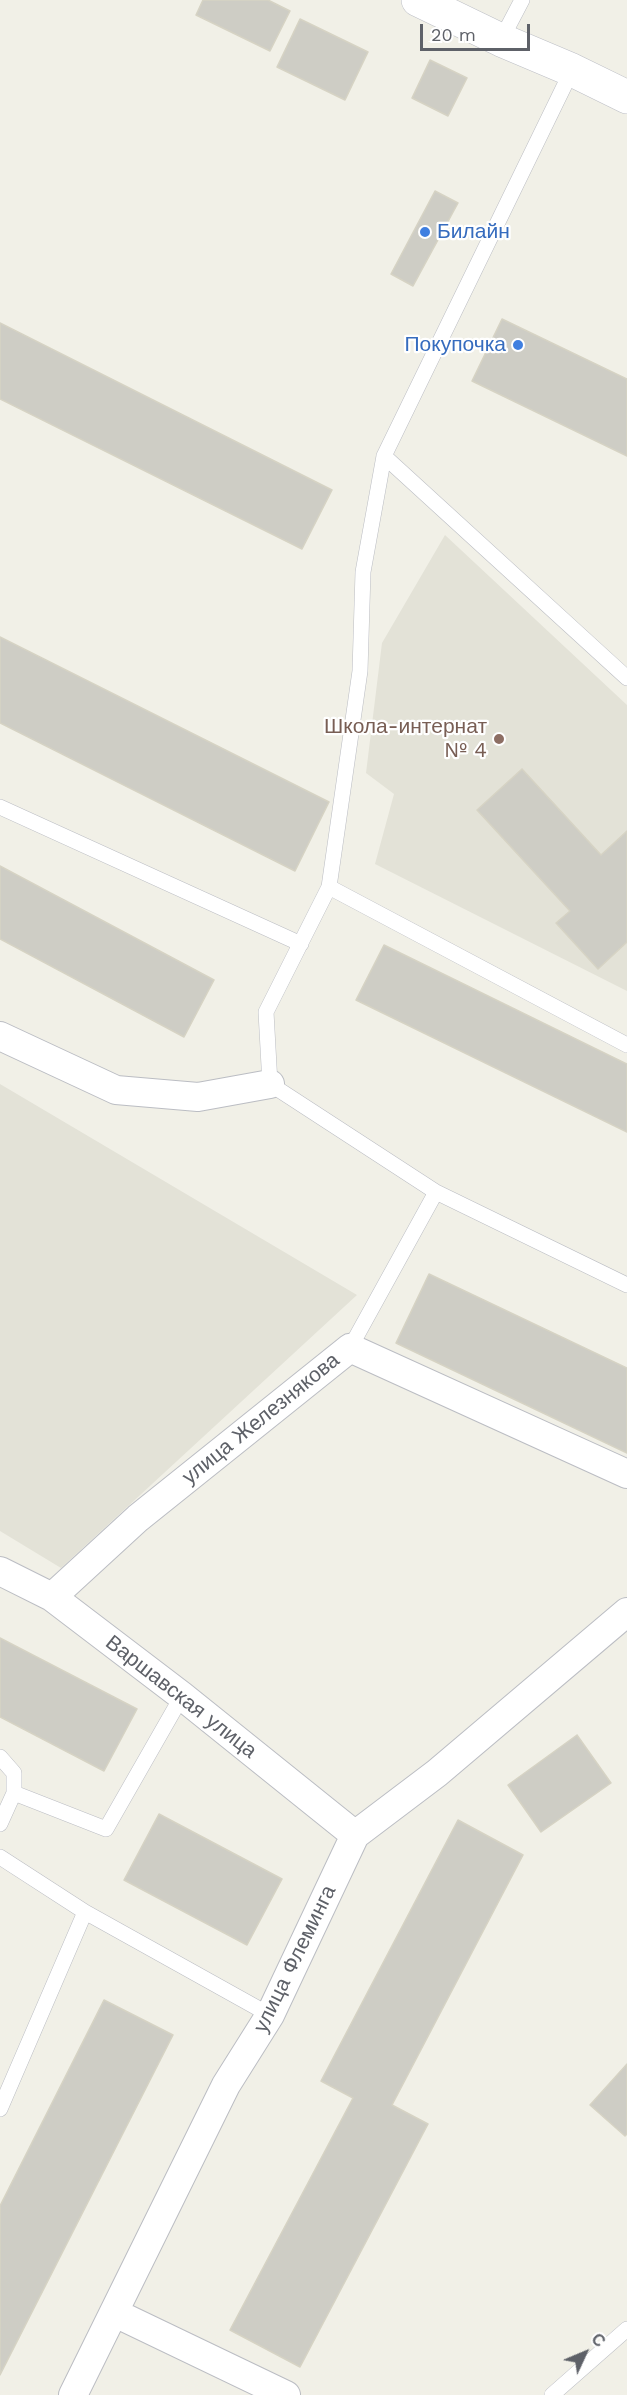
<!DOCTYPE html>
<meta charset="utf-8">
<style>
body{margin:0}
#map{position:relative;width:627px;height:2395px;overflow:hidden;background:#f1f0e7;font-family:"Work Sans",sans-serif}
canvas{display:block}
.north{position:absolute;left:555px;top:2323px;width:60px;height:60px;-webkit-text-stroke:4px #fff;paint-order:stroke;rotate:46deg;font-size:16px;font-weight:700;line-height:24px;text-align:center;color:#5e6168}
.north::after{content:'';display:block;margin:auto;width:21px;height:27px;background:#5e6168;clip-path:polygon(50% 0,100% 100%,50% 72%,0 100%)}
.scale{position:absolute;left:420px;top:24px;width:110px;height:27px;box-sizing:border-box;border:3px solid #5e6168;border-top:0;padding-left:8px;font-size:18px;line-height:21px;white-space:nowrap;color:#5e6168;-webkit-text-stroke:4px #fff;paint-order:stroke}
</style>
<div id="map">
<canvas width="627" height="2395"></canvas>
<div class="north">С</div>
<div class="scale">20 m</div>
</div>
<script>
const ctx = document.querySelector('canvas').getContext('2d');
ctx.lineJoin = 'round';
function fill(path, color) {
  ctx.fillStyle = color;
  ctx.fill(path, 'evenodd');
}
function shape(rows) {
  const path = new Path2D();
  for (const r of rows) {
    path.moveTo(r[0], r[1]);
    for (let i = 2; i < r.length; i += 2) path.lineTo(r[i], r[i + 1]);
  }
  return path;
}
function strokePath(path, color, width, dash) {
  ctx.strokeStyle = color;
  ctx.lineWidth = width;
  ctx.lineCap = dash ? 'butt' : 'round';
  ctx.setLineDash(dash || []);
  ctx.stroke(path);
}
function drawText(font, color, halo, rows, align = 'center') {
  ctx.font = font + ' "Work Sans",sans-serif';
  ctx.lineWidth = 4.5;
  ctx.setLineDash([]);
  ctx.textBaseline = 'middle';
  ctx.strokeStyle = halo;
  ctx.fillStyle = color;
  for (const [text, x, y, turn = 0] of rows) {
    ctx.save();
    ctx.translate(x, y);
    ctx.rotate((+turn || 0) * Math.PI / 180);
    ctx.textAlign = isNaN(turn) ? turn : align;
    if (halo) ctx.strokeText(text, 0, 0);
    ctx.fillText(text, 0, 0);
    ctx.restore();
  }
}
const education = shape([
 [445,535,627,705,627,991,375,864,394,794,366,773,382,643],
 [0,1084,357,1295,61,1568,0,1531]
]);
const building = shape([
 [203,0,268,0,290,11,270,51,196,15,203,0],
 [300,19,368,52,345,100,277,67,300,19],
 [430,60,467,78,448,116,412,98,430,60],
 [435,191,458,203,413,286,391,274,435,191],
 [502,319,627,379,627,456,472,381,502,319],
 [0,323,332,490,302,549,0,399,0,323],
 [0,637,329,802,295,871,0,723,0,637],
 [522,769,601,855,627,831,627,942,598,969,556,923,570,911,477,810,522,769],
 [0,866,214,980,184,1037,0,939,0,866],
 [384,945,627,1064,627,1132,356,1000,384,945],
 [429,1274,627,1368,627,1453,396,1343,429,1274],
 [0,1638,137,1709,104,1771,0,1717,0,1638],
 [577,1735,611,1783,541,1832,508,1785,577,1735],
 [159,1814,282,1879,247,1945,124,1880,159,1814],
 [458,1820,523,1855,392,2105,428,2124,300,2367,230,2330,353,2098,321,2081,458,1820],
 [104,2000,173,2035,0,2375,0,2206,104,2000],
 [627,2064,627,2134,625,2136,590,2105,627,2064]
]);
const lane = shape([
 [501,40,522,0],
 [572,70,384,456,627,678],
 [384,456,363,572,360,671,329,887,266,1012,270,1084,436,1192,627,1285],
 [0,807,301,944],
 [329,887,627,1045],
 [350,1348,436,1192],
 [0,1757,14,1773,14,1793,0,1824],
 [14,1793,106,1829,182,1696],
 [0,1857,85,1912],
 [0,2109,85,1912,270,2015],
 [552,2395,627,2329]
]);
const street = shape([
 [0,1036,116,1090,198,1097,270,1084],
 [0,1571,52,1597,182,1696,355,1835],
 [52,1597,138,1518,350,1348,627,1474],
 [115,2313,286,2395],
 [73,2395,226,2085,270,2015,355,1835,437,1773,627,1612]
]);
const secondary = shape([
 [418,0,501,40,572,70,627,97]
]);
const markers = [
 [425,232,6,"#3f7fe0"],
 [518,345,6,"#3f7fe0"],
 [499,739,6,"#8d6e63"]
];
const shopNames = [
 ["Билайн",437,232],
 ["Покупочка",506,345,"right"]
];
const educationNames = [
 ["Школа-интернат",487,727],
 ["№ 4",487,751]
];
const streetNames = [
 ["улица Железнякова",261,1419,-39],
 ["Варшавская улица",181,1697,38],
 ["улица Флеминга",295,1959,-64]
];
fill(education, '#e3e2d7');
fill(building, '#cecdc5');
strokePath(building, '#d6d3c4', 1.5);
strokePath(lane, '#bbbdc3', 16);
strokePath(street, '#bbbdc3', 30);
strokePath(secondary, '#bcbec5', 34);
strokePath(lane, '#fff', 15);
strokePath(street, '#fff', 28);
strokePath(secondary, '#fff', 33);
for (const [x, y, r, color] of markers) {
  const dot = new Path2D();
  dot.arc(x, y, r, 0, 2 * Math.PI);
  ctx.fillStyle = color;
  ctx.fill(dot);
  strokePath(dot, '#fff', 2);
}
drawText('21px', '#366cbe', '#fff', shopNames, 'left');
drawText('21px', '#785e54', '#fff', educationNames, 'right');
drawText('21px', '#5e6168', '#fff', streetNames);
</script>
